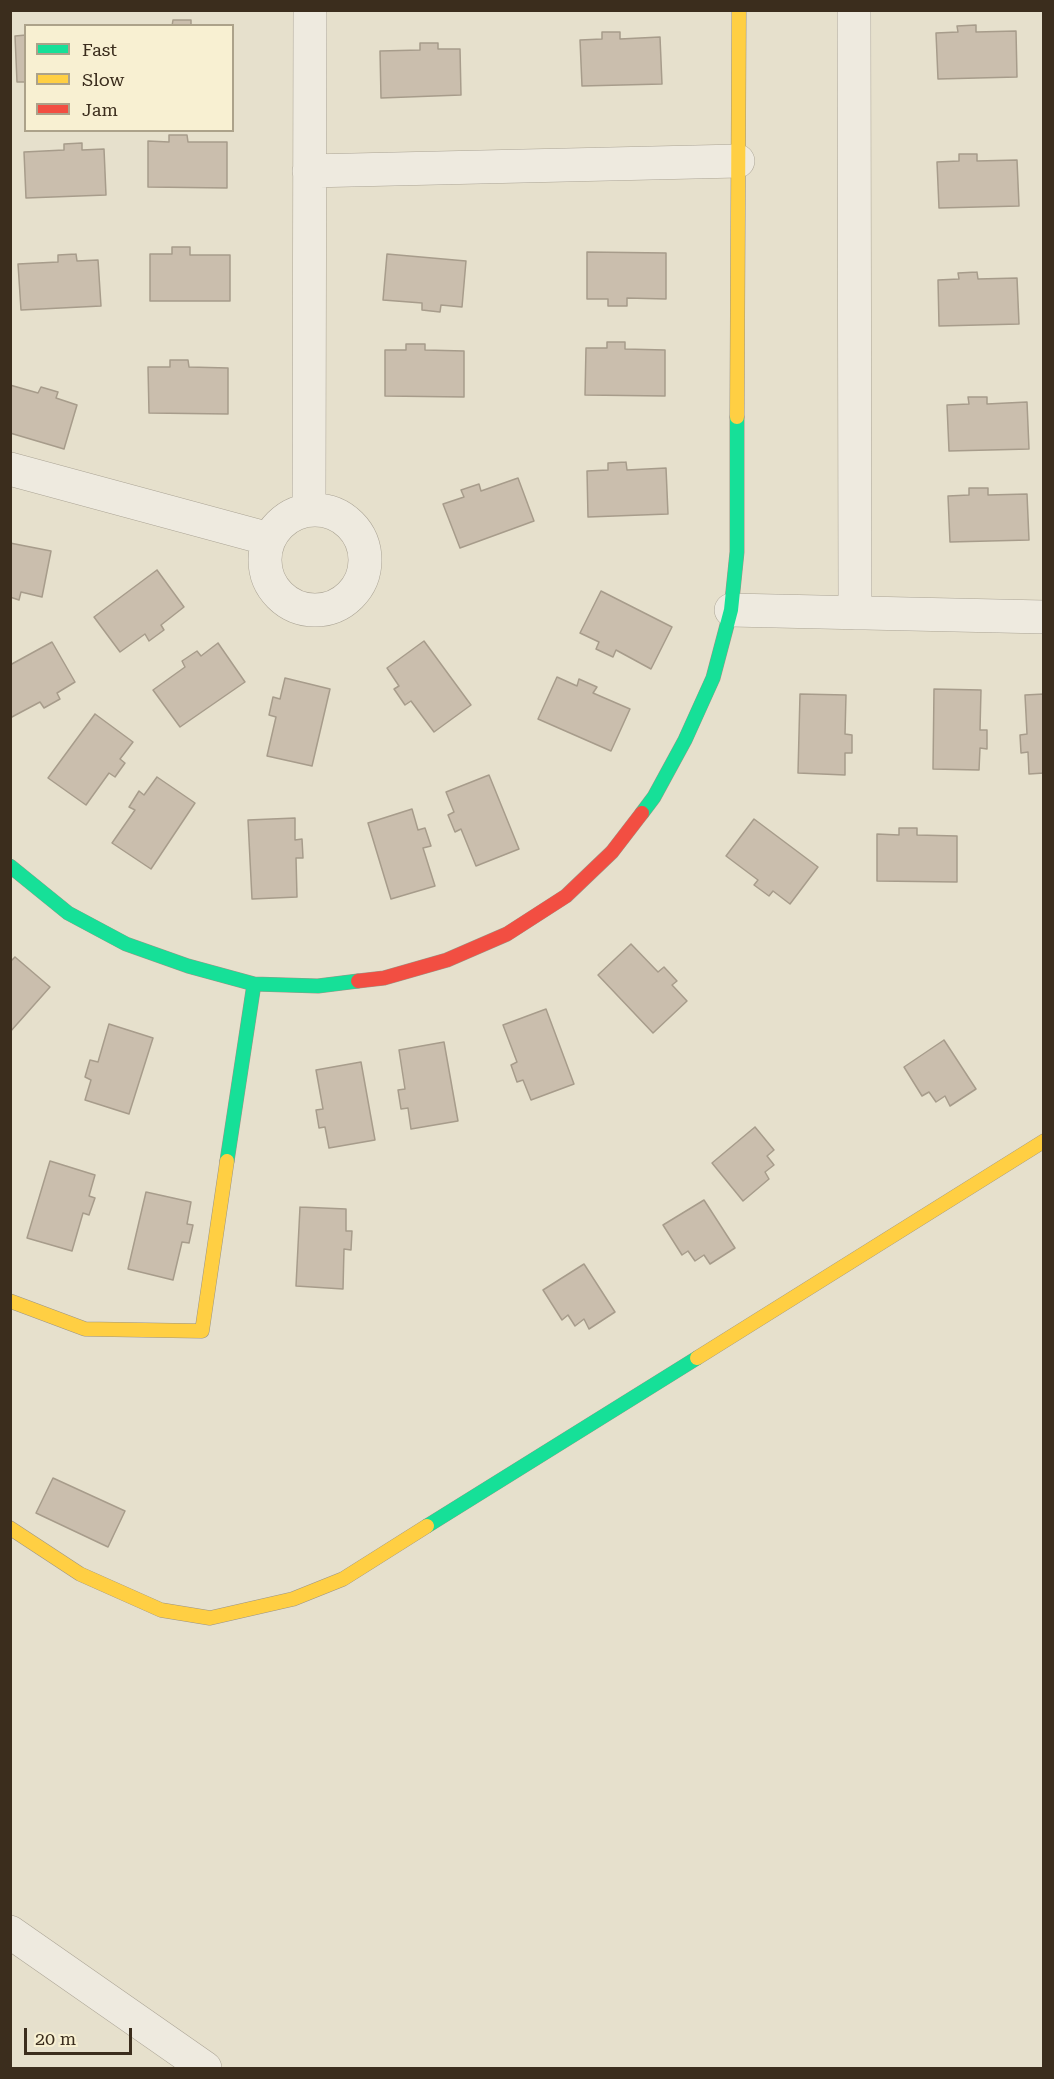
<!DOCTYPE html>
<style>
body{margin:0}
#map{position:relative;width:1054px;height:2079px;overflow:hidden;background:#e6e0cc;font-family:"Roboto Serif",serif}
canvas{display:block}
.frame{position:absolute;inset:0;border:12px solid #3b2d1d;pointer-events:none}
.legend{position:absolute;left:24px;top:24px;width:210px;height:108px;box-sizing:border-box;background:#f8f0d2;border:2px solid #aca28a;margin:0;padding:8px 10px;list-style:none;font-size:18px;color:#3b2d1d}
.legend li{display:flex;align-items:center;gap:12px;height:30px}
.legend b{width:30px;border:2px solid #aca28a}
.scale{position:absolute;left:24px;top:2028px;width:108px;height:27px;box-sizing:border-box;border:3px solid #3b2d1d;border-top:0;padding-left:8px;font-size:18px;line-height:21px;white-space:nowrap;color:#3b2d1d;-webkit-text-stroke:4px #f8f0d2;paint-order:stroke}
</style>
<div id="map">
<canvas width="1054" height="2079"></canvas>
<div class="frame"></div>
<ul class="legend">
<li><b style="height:8px;background:#16e098"></b>Fast</li>
<li><b style="height:8px;background:#ffcf43"></b>Slow</li>
<li><b style="height:8px;background:#f24e42"></b>Jam</li>
</ul>
<div class="scale">20 m</div>
</div>
<script>
const ctx = document.querySelector('canvas').getContext('2d');
ctx.lineJoin = 'round';
function fill(path, color) {
  ctx.fillStyle = color;
  ctx.fill(path, 'evenodd');
}
function shape(rows) {
  const path = new Path2D();
  for (const r of rows) {
    if (r.length === 3) {
      path.moveTo(r[0] + r[2], r[1]);
      path.arc(r[0], r[1], r[2], 0, 2 * Math.PI);
      continue;
    }
    path.moveTo(r[0], r[1]);
    for (let i = 2; i < r.length; i += 2) path.lineTo(r[i], r[i + 1]);
  }
  return path;
}
function strokePath(path, color, width, dash) {
  ctx.strokeStyle = color;
  ctx.lineWidth = width;
  ctx.lineCap = dash ? 'butt' : 'round';
  ctx.setLineDash(dash || []);
  ctx.stroke(path);
}
const building = shape([
 [173,20,191,20,191,26,172,26,173,20],
 [976,25,976,32,1016,31,1017,77,938,79,936,33,958,32,957,26,976,25],
 [602,32,620,32,620,39,660,37,662,84,582,86,580,40,602,39,602,32],
 [26,35,26,82,17,82,15,36,26,35],
 [420,43,438,43,438,49,460,49,461,95,381,98,380,51,420,50,420,43],
 [169,135,187,135,188,142,227,142,227,188,148,187,148,141,169,142,169,135],
 [82,143,82,150,104,149,106,195,26,198,24,152,64,150,64,144,82,143],
 [959,154,977,154,977,161,1017,160,1019,206,939,208,937,162,959,161,959,154],
 [172,247,190,247,190,255,230,255,230,301,150,301,150,254,172,254,172,247],
 [587,252,666,253,666,299,627,298,627,306,608,306,608,299,587,299,587,252],
 [76,254,77,261,98,260,101,306,21,310,18,264,58,262,58,255,76,254],
 [387,254,466,261,462,307,441,305,440,312,422,310,422,303,383,300,387,254],
 [977,272,978,279,1017,278,1019,324,939,326,938,280,959,279,958,273,977,272],
 [607,342,625,342,625,349,665,350,665,396,585,395,586,348,607,348,607,342],
 [406,344,425,344,425,350,464,351,464,397,385,396,385,350,406,350,406,344],
 [170,360,188,360,189,367,228,368,228,414,149,413,148,367,170,367,170,360],
 [10,385,38,393,41,387,58,392,56,398,77,405,64,449,10,433,10,385],
 [968,397,987,397,987,404,1027,402,1029,449,949,451,947,405,969,404,968,397],
 [626,462,627,470,666,468,668,514,588,517,587,471,608,470,608,463,626,462],
 [518,478,534,521,460,548,443,504,464,497,461,490,479,484,481,491,518,478],
 [969,488,988,488,988,495,1027,494,1029,540,950,542,948,496,969,495,969,488],
 [10,543,51,551,42,597,21,592,19,600,10,597,10,543],
 [157,570,184,607,161,625,164,630,149,641,145,634,120,652,94,617,157,570],
 [601,591,672,627,651,669,616,650,613,657,596,649,599,642,580,633,601,591],
 [424,641,471,705,434,732,411,701,405,705,394,689,399,686,387,668,424,641],
 [52,642,75,682,57,693,60,699,44,708,40,702,10,718,10,665,52,642],
 [218,643,245,682,180,727,153,690,185,667,182,661,197,651,201,656,218,643],
 [557,677,577,686,579,679,597,687,593,693,630,709,611,751,538,719,557,677],
 [285,678,330,689,312,766,267,756,276,717,269,715,273,697,280,699,285,678],
 [934,689,981,690,980,730,987,730,987,749,980,748,979,770,933,769,934,689],
 [800,694,846,695,845,734,852,735,852,753,845,753,845,775,798,773,800,694],
 [1044,694,1044,773,1029,774,1028,752,1021,753,1020,735,1027,734,1025,695,1044,694],
 [95,714,133,742,120,759,125,763,115,777,109,773,86,805,48,778,95,714],
 [489,775,519,849,476,866,461,829,455,832,448,815,454,812,446,792,489,775],
 [157,777,195,803,151,869,112,843,135,810,129,807,139,791,144,795,157,777],
 [412,809,418,830,425,828,431,846,423,848,435,886,391,899,368,823,412,809],
 [295,818,295,840,302,839,303,858,296,858,297,897,252,899,248,820,295,818],
 [754,819,818,867,790,904,773,891,769,896,754,885,758,880,726,856,754,819],
 [899,828,917,828,917,835,957,836,957,882,877,881,877,834,899,835,899,828],
 [631,944,658,972,664,967,677,981,672,985,687,1001,653,1033,598,975,631,944],
 [15,957,50,987,10,1032,10,962,15,957],
 [546,1009,574,1084,531,1100,523,1080,517,1082,511,1065,517,1062,503,1025,546,1009],
 [109,1024,153,1038,129,1114,85,1100,91,1080,85,1077,90,1060,98,1062,109,1024],
 [944,1040,976,1089,950,1106,945,1096,936,1102,929,1092,922,1096,904,1067,944,1040],
 [444,1042,458,1121,411,1129,408,1108,401,1109,398,1090,405,1089,399,1050,444,1042],
 [361,1062,375,1140,329,1148,325,1127,319,1128,316,1110,323,1109,316,1070,361,1062],
 [755,1127,774,1150,767,1156,774,1165,765,1172,769,1179,743,1201,712,1163,755,1127],
 [50,1161,95,1175,89,1196,95,1198,89,1215,83,1213,72,1251,27,1238,50,1161],
 [146,1192,191,1202,187,1224,193,1225,189,1243,182,1242,173,1280,128,1269,146,1192],
 [704,1200,735,1248,710,1264,704,1255,695,1261,688,1251,682,1255,663,1225,704,1200],
 [300,1207,346,1209,346,1231,352,1231,351,1250,344,1249,343,1289,296,1286,300,1207],
 [584,1264,615,1312,589,1329,584,1319,575,1326,568,1315,562,1320,543,1290,584,1264],
 [53,1478,125,1511,108,1547,36,1513,53,1478]
]);
const street = shape([
 [854,10,855,613],
 [309,171,738,161],
 [10,469,269,539],
 [309,509,310,10],
 [315,560,50],
 [731,610,1044,617],
 [10,1932,205,2068]
]);
const fast = shape([
 [642,813,654,797,685,740,713,678,731,610,737,552,737,417],
 [10,866,68,913,126,944,188,966,254,984,318,986,358,981],
 [227,1161,254,984],
 [427,1526,697,1358]
]);
const slow = shape([
 [737,417,739,10],
 [10,1301,85,1329,202,1331,227,1161],
 [697,1358,1044,1141],
 [10,1528,80,1574,161,1610,210,1618,293,1599,343,1579,427,1526]
]);
const jam = shape([
 [358,981,384,978,447,960,507,934,566,896,612,852,642,813]
]);
fill(building, '#cabead');
strokePath(building, '#a79c8b', 1.5);
strokePath(street, '#aba495', 34);
strokePath(fast, '#9b9486', 15);
strokePath(slow, '#9b9486', 15);
strokePath(jam, '#9b9486', 15);
strokePath(street, '#eeeadf', 33);
strokePath(fast, '#16e098', 14);
strokePath(slow, '#ffcf43', 14);
strokePath(jam, '#f24e42', 14);
</script>
